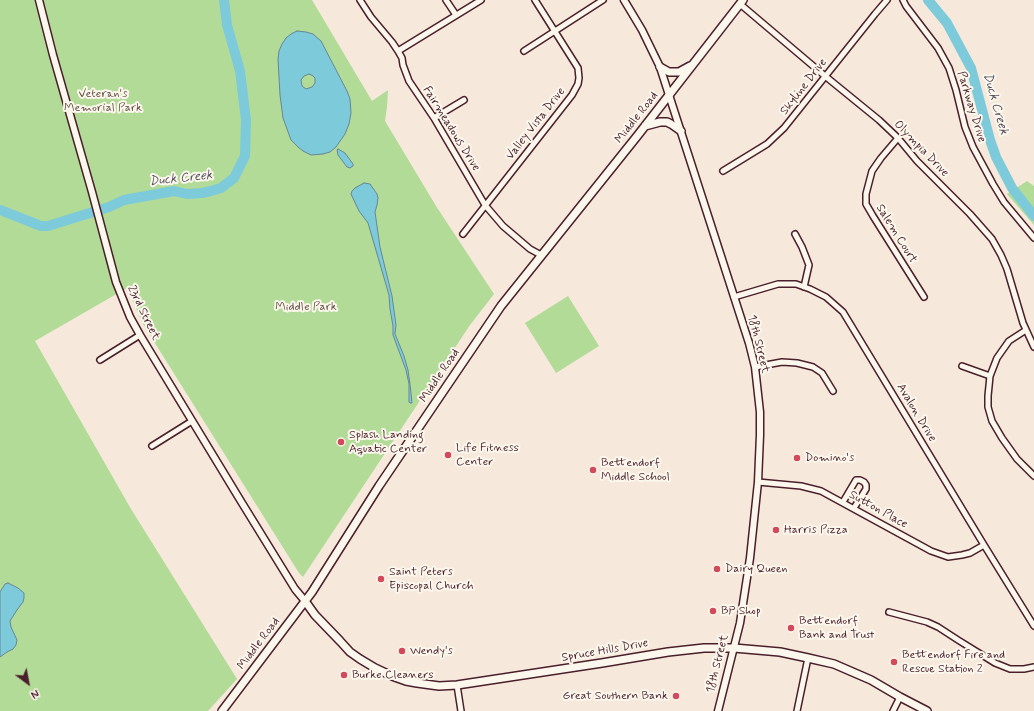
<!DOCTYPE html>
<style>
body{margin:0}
#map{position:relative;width:1034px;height:711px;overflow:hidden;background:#f6e8db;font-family:Mynerve,sans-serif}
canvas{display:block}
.north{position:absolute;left:8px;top:663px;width:40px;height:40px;-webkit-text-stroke:3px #fbf7ec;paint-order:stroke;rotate:148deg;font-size:11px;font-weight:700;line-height:16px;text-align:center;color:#4a1f2b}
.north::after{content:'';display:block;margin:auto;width:14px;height:18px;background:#4a1f2b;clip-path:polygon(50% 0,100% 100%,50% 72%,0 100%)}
</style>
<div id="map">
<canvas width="1034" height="711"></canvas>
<div class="north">N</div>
</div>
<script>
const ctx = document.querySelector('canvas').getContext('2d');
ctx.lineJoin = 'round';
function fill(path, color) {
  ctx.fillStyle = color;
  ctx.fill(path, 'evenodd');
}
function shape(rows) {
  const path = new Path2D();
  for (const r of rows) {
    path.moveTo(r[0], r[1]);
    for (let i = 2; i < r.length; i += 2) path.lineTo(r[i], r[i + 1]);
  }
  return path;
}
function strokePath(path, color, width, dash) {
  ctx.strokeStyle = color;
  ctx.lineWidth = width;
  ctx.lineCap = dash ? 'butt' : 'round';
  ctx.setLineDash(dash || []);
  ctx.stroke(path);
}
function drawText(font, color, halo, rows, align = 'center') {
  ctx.font = font + ' Mynerve,sans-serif';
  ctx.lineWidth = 4;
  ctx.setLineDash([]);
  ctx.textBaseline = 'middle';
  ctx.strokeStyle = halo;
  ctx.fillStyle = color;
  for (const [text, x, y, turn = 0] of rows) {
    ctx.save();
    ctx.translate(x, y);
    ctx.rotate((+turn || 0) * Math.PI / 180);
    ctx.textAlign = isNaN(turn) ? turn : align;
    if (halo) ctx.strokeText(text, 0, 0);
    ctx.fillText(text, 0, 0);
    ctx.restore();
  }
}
const green = shape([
 [0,0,312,0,372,101,388,90,387,107,385,121,436,206,494,294,470,325,303,577,299,573,143,324,127,288,35,341,131,509,237,679,208,711,0,711],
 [1027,181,1034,186,1034,225,1007,194],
 [568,296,599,346,556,373,525,323]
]);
const water = shape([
 [297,31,306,32,313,34,321,41,347,91,350,99,351,113,349,124,345,134,336,147,330,152,323,154,311,155,303,151,298,147,291,140,283,118,280,95,278,59,279,51,282,44,286,38,291,34,297,31],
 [309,74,313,76,315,78,315,83,312,87,306,89,302,86,301,80,304,76,309,74],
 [338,149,345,153,353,164,353,166,350,168,347,167,338,155,337,150,338,149],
 [364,183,370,184,377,194,378,198,377,205,375,212,380,247,392,296,396,325,395,334,404,356,408,370,410,384,412,403,410,403,409,402,409,384,406,370,393,335,393,326,390,309,389,295,368,223,359,211,351,194,352,191,355,188,364,183],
 [8,583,18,588,24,593,24,598,23,602,17,610,10,621,11,627,17,640,16,645,13,649,7,652,0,657,0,592,5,584,8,583]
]);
const river = shape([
 [928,0,947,23,971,68,990,140,996,157,1012,188,1034,216],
 [0,210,41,226,48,226,109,207,124,200,174,191,187,194,202,193,211,191,221,188,234,178,245,156,246,120,240,71,227,25,224,0]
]);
const minor = shape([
 [360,0,371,17,392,42,398,51,402,58,403,65,409,81,434,118,485,205,503,226,530,249,541,255],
 [446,0,456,15],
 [903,0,906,6,938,48,949,68,956,90,965,127,973,147,993,184,1004,202,1034,238],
 [740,4,825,76,879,120,898,138,917,161,970,214,992,239,1001,255,1007,269,1023,323,1034,347],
 [398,51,481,0],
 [524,51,603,0],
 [434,118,464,100],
 [898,138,881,158,872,171,866,194,866,204,873,216,924,297],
 [723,171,767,144,784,128,875,14,887,0],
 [463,234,572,95,578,84,579,78,578,68,535,0],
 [795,234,802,247,809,265,804,287],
 [734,297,778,284,796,284,810,289,826,297,843,312,984,545,1034,626],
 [1026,330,1009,341,997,358,990,376,988,396,988,407,992,421,1002,438,1017,459,1034,476],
 [100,360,140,335],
 [962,366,990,376],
 [755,367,782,362,797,363,813,367,822,373,833,391],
 [152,446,192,421],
 [758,482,801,486,821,491,931,551,948,557,962,555,970,553,984,545],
 [843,502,856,480,860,480,864,482,866,485,866,489,854,508],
 [889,612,927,622,938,627,958,640,995,663,1010,669,1024,669,1034,667],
 [457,685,461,711],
 [797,711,808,658],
 [893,711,900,697]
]);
const tertiary = shape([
 [39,0,53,55,92,192,116,282,130,317,140,335,242,503,295,589,305,601],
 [624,0,642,30,660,67,749,343,755,367,760,412,760,435,758,482,750,558,740,623,718,711]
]);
const secondary = shape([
 [660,67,669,72,679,72,690,66],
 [645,126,660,122,667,122,671,124,681,131],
 [305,601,315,615,340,641,350,652,360,659,375,668,392,676,406,681,417,683,439,686,457,685,602,663,668,652,704,648,734,648,780,652,808,658,834,664,871,680,900,697,927,711],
 [222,711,312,592,379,486,501,306,638,135,743,0]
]);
const markers = [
 [341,442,4,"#d1495b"],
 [448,455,4,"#d1495b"],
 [797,458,4,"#d1495b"],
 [593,470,4,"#d1495b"],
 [776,530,4,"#d1495b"],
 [717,569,4,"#d1495b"],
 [381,579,4,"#d1495b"],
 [713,611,4,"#d1495b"],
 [791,628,4,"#d1495b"],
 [402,651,4,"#d1495b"],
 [894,662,4,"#d1495b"],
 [344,675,4,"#d1495b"],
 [676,696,4,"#d1495b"]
];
const streetNames = [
 ["Skyline Drive",804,87,-52],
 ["Parkway Drive",971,107,73],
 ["Middle Road",637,118,-52],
 ["Valley Vista Drive",536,124,-52],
 ["Fairmeadows Drive",451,129,58],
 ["Olympia Drive",921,149,46],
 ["Salem Court",896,234,58],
 ["23rd Street",143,313,64],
 ["18th Street",758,344,76],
 ["Middle Road",440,376,-56],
 ["Avalon Drive",916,413,59],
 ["Sutton Place",878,510,29],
 ["Middle Road",259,644,-53],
 ["Spruce Hills Drive",605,651,-10],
 ["18th Street",718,664,-76]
];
const parkNames = [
 ["Veteran's",103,94],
 ["Memorial Park",103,108],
 ["Middle Park",306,307]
];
const poiNames = [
 ["Splash Landing",349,435],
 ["Aquatic Center",349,449],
 ["Life Fitness",456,448],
 ["Center",456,462],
 ["Domino's",805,458],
 ["Bettendorf",601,463],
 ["Middle School",601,477],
 ["Harris Pizza",784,530],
 ["Dairy Queen",725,569],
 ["Saint Peters",389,572],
 ["Episcopal Church",389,586],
 ["BP Shop",721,611],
 ["Bettendorf",799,621],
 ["Bank and Trust",799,635],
 ["Wendy's",410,651],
 ["Bettendorf Fire and",902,655],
 ["Rescue Station 2",902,669],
 ["Burke Cleaners",352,675],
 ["Great Southern Bank",668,696,"right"]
];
const waterNames = [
 ["Duck Creek",995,104,74],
 ["Duck Creek",181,179,-6]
];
fill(green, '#b2db98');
fill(water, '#7ccada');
strokePath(water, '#688694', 1);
strokePath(river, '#7ccada', 10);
strokePath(minor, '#4a1f2b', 8);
strokePath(tertiary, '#4a1f2b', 9);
strokePath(secondary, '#4a1f2b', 10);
strokePath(minor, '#fbf7ec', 5);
strokePath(tertiary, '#fbf7ec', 6);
strokePath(secondary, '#fbf7ec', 7);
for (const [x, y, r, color] of markers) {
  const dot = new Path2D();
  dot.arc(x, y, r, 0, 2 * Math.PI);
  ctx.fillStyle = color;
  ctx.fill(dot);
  strokePath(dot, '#fbf7ec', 1.5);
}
drawText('12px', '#4a1f2b', '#fbf7ec', streetNames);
drawText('12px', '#644e46', '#fbf7ec', parkNames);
drawText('12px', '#4a1f2b', '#fbf7ec', poiNames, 'left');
drawText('italic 13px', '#595260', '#fbf7ec', waterNames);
</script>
